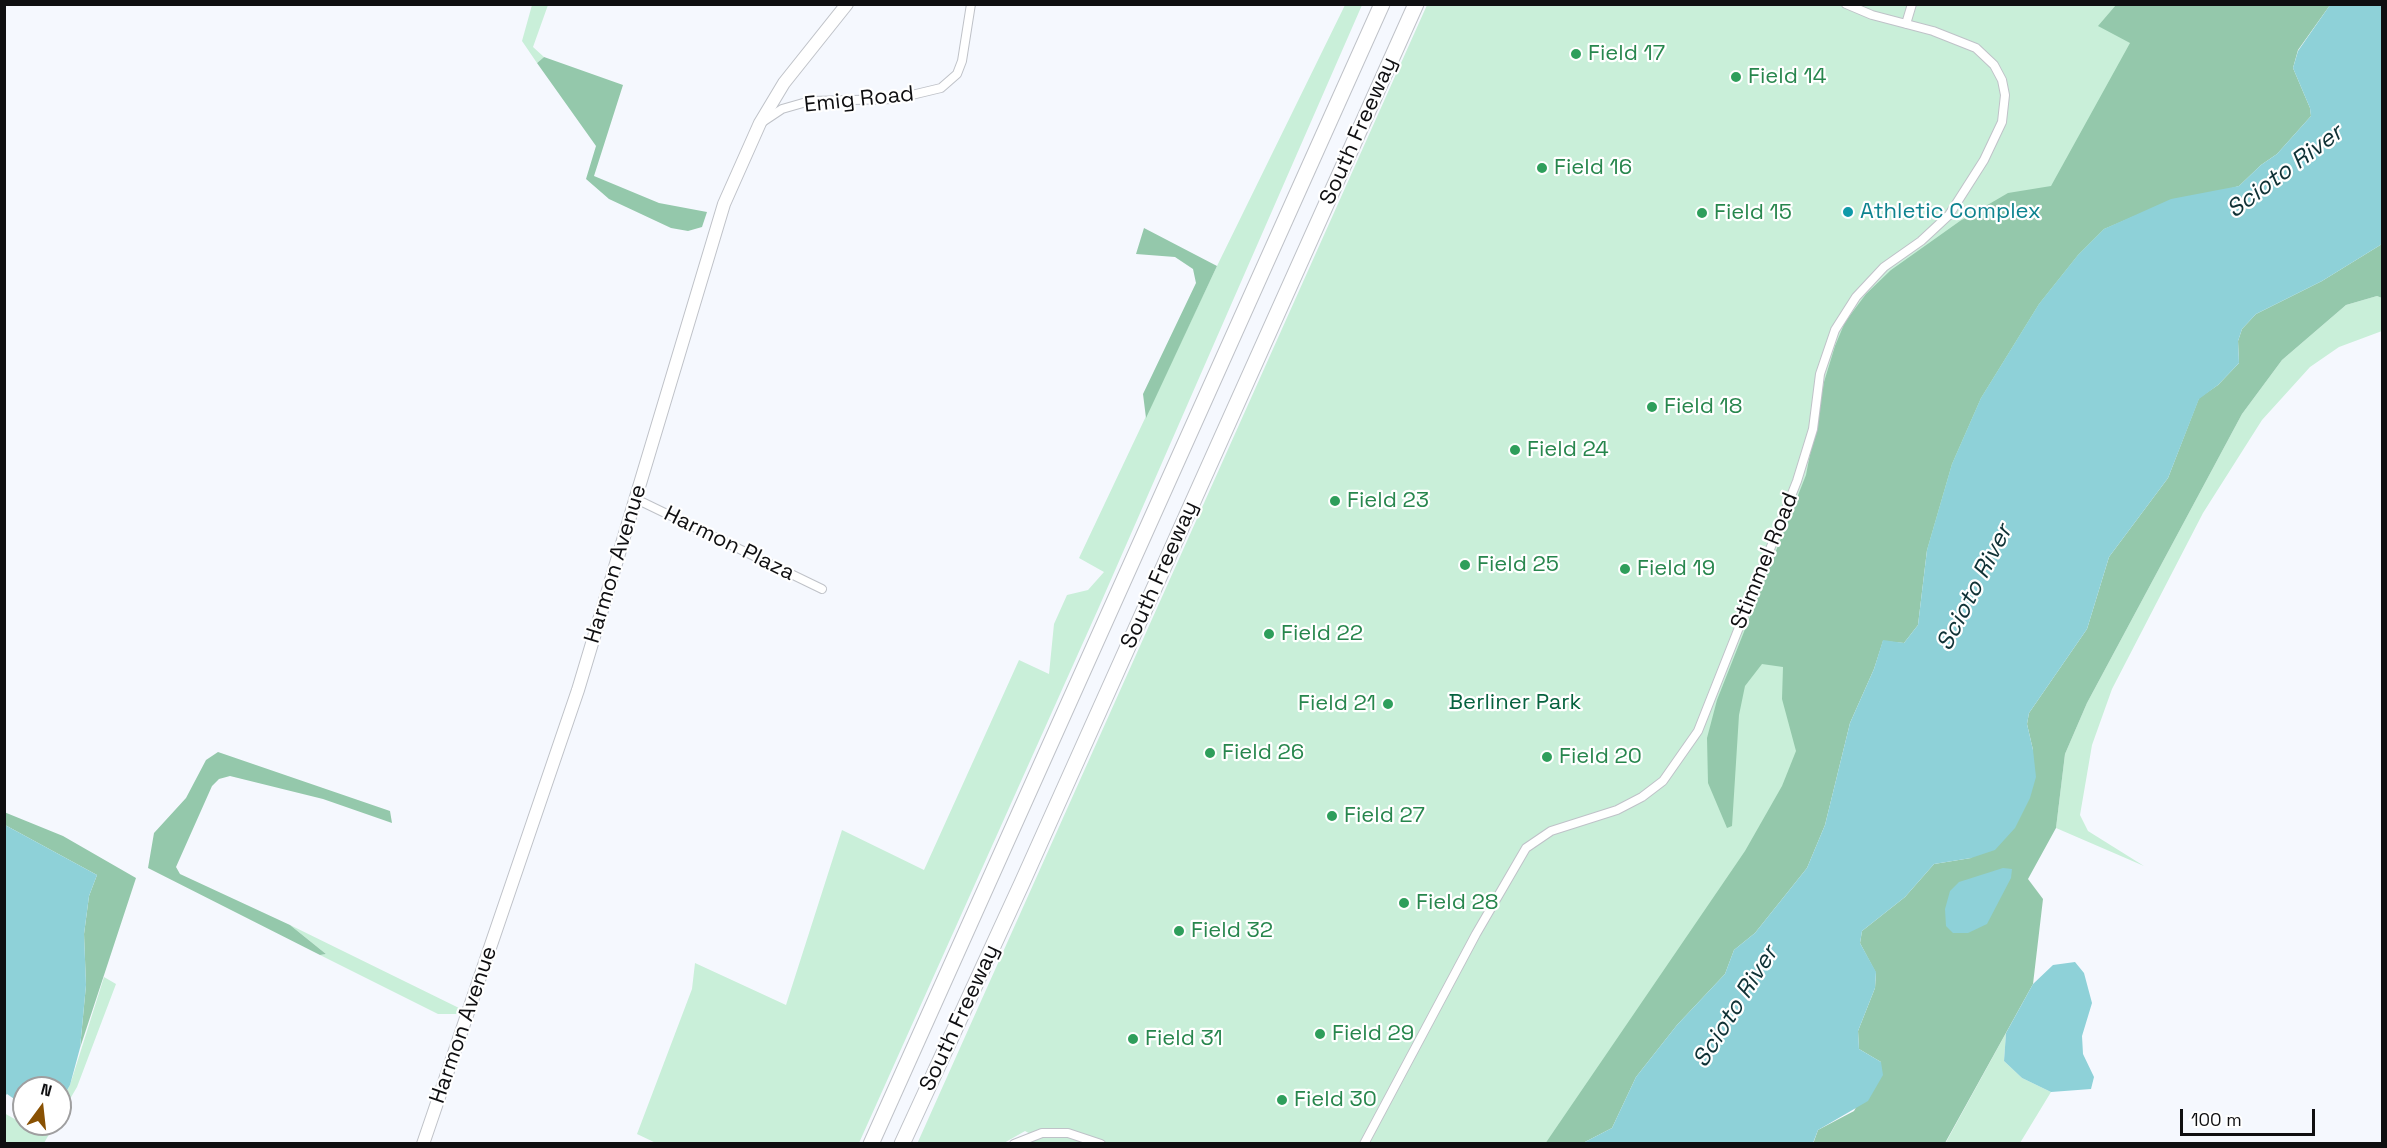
<!DOCTYPE html>
<style>
body{margin:0}
#map{position:relative;width:2387px;height:1148px;overflow:hidden;background:#f5f8fe;font-family:"Space Grotesk",sans-serif}
canvas{display:block}
.frame{position:absolute;inset:0;border:6px solid #0f0f11;pointer-events:none}
.north{position:absolute;left:12px;top:1076px;width:60px;height:60px;box-sizing:border-box;background:#fff;border:2px solid #9f9fa0;border-radius:50%;rotate:15deg;font-size:16px;font-weight:700;line-height:24px;text-align:center;color:#0f0f11}
.north::after{content:'';display:block;margin:auto;width:21px;height:27px;background:#895103;clip-path:polygon(50% 0,100% 100%,50% 72%,0 100%)}
.scale{position:absolute;left:2180px;top:1109px;width:135px;height:27px;box-sizing:border-box;border:3px solid #0f0f11;border-top:0;padding-left:8px;font-size:18px;line-height:21px;white-space:nowrap;color:#0f0f11;-webkit-text-stroke:4px #fff;paint-order:stroke}
</style>
<div id="map">
<canvas width="2387" height="1148"></canvas>
<div class="frame"></div>
<div class="north">N</div>
<div class="scale">100 m</div>
</div>
<script>
const ctx = document.querySelector('canvas').getContext('2d');
ctx.lineJoin = 'round';
function fill(path, color) {
  ctx.fillStyle = color;
  ctx.fill(path, 'evenodd');
}
function shape(rows) {
  const path = new Path2D();
  for (const r of rows) {
    path.moveTo(r[0], r[1]);
    for (let i = 2; i < r.length; i += 2) path.lineTo(r[i], r[i + 1]);
  }
  return path;
}
function strokePath(path, color, width, dash) {
  ctx.strokeStyle = color;
  ctx.lineWidth = width;
  ctx.lineCap = dash ? 'butt' : 'round';
  ctx.setLineDash(dash || []);
  ctx.stroke(path);
}
function drawText(font, color, halo, rows, align = 'center') {
  ctx.font = font + ' "Space Grotesk",sans-serif';
  ctx.lineWidth = 4.5;
  ctx.setLineDash([]);
  ctx.textBaseline = 'middle';
  ctx.strokeStyle = halo;
  ctx.fillStyle = color;
  for (const [text, x, y, turn = 0] of rows) {
    ctx.save();
    ctx.translate(x, y);
    ctx.rotate((+turn || 0) * Math.PI / 180);
    ctx.textAlign = isNaN(turn) ? turn : align;
    if (halo) ctx.strokeText(text, 0, 0);
    ctx.fillText(text, 0, 0);
    ctx.restore();
  }
}
const green = shape([
 [532,5,548,5,533,47,544,57,537,63,522,41],
 [1345,5,1362,5,1099,607,859,1143,658,1144,637,1134,692,989,695,963,786,1005,842,830,924,870,1019,660,1049,674,1054,624,1067,595,1088,590,1104,572,1079,558,1217,266],
 [1427,5,2330,5,1927,550,1583,1144,1021,1143,1036,1137,1025,1131,1004,1143,917,1144],
 [2377,296,2382,298,2382,331,2339,347,2310,367,2262,420,2203,513,2112,689,2092,745,2080,815,2088,831,2144,866,2056,828,2065,754,2087,703,2242,414,2282,360,2346,305],
 [290,925,459,1008,457,1014,438,1014,320,955,326,954],
 [104,977,116,984,77,1087,60,1116,60,1103,70,1085],
 [2006,1033,2004,1061,2022,1078,2051,1092,2020,1143,1945,1144],
 [4,1113,36,1131,45,1124,55,1124,44,1143,5,1143]
]);
const forest = shape([
 [2116,5,2330,5,2298,50,2293,68,2310,108,2311,116,2277,154,2261,165,2239,186,2137,215,2104,229,2078,255,2039,304,1981,398,1952,464,1927,550,1918,625,1904,643,1883,641,1874,669,1850,723,1825,825,1807,868,1755,933,1734,950,1725,974,1677,1025,1636,1077,1612,1128,1583,1143,1545,1144,1745,851,1782,786,1796,751,1782,699,1783,667,1762,664,1745,686,1739,715,1732,826,1727,828,1708,783,1707,738,1717,700,1806,475,1824,382,1835,346,1845,322,1866,294,1891,270,1960,221,2008,193,2051,186,2130,43,2098,26],
 [544,57,623,85,594,176,659,203,707,212,702,227,688,231,671,228,609,199,586,179,596,146,537,63],
 [1144,228,1217,266,1146,418,1143,394,1196,283,1193,269,1175,257,1136,254],
 [2382,244,2382,298,2377,296,2346,305,2282,360,2242,414,2087,703,2065,754,2056,828,2028,879,2043,899,2033,984,1945,1143,1813,1144,1818,1130,1854,1111,1881,1062,1859,1049,1858,1031,1875,988,1876,973,1860,943,1862,931,1905,897,1934,864,1971,858,2033,750,2027,724,2029,713,2087,629,2109,557,2168,478,2199,398,2218,385,2239,363,2238,341,2242,329,2256,314,2322,281],
 [218,752,390,811,392,823,323,799,230,776,219,779,212,786,176,867,180,874,290,925,326,954,320,955,148,868,154,833,186,798,206,760],
 [4,812,63,836,136,878,80,1048,86,985,84,934,89,896,97,875,5,825]
]);
const water = shape([
 [2330,5,2382,5,2382,244,2322,281,2256,314,2242,329,2238,341,2239,363,2218,385,2199,399,2168,478,2109,557,2087,629,2029,713,2027,724,2033,750,2036,777,2030,798,2015,828,1995,850,1971,858,1934,864,1905,897,1862,931,1860,943,1876,972,1875,988,1858,1031,1859,1049,1881,1062,1883,1075,1868,1101,1818,1130,1813,1143,1583,1143,1612,1128,1636,1077,1677,1025,1725,974,1734,950,1755,933,1807,868,1825,825,1850,723,1874,669,1883,640,1904,643,1918,625,1927,550,1952,464,1981,398,2039,304,2078,255,2104,229,2171,199,2239,186,2261,165,2277,154,2311,116,2310,108,2293,68,2298,51],
 [5,825,97,875,89,896,84,934,86,985,80,1048,70,1085,60,1103,60,1088,24,1088,24,1124,45,1124,36,1131,17,1122,20,1103,7,1094,5,1096],
 [2003,868,2012,869,2011,878,1987,924,1968,933,1953,933,1946,926,1945,909,1950,891,1959,882],
 [2075,962,2084,973,2092,1003,2082,1036,2083,1054,2094,1077,2091,1089,2051,1092,2022,1078,2004,1061,2006,1033,2033,984,2053,965]
]);
const street = shape([
 [1906,24,1912,4],
 [764,121,782,109,810,101,895,99,941,88,957,74,962,61,971,4],
 [636,499,822,589],
 [1014,1144,1042,1133,1068,1133,1101,1144],
 [1364,1144,1476,934,1526,848,1551,831,1617,810,1642,797,1663,781,1698,731,1797,481,1813,429,1820,374,1835,330,1856,297,1884,267,1921,241,1949,215,1984,160,2002,122,2005,95,2002,80,1994,65,1976,48,1933,31,1872,15,1846,4]
]);
const secondary = shape([
 [423,1144,578,690,724,204,760,123,784,83,847,4]
]);
const highway = shape([
 [871,1144,1382,4],
 [902,1144,1022,883,1416,4]
]);
const markers = [
 [1576,54,6,"#2e9e5b"],
 [1736,77,6,"#2e9e5b"],
 [1542,168,6,"#2e9e5b"],
 [1848,212,6,"#0f9aa8"],
 [1702,213,6,"#2e9e5b"],
 [1652,407,6,"#2e9e5b"],
 [1515,450,6,"#2e9e5b"],
 [1335,501,6,"#2e9e5b"],
 [1465,565,6,"#2e9e5b"],
 [1625,569,6,"#2e9e5b"],
 [1269,634,6,"#2e9e5b"],
 [1388,704,6,"#2e9e5b"],
 [1210,753,6,"#2e9e5b"],
 [1547,757,6,"#2e9e5b"],
 [1332,816,6,"#2e9e5b"],
 [1404,903,6,"#2e9e5b"],
 [1179,931,6,"#2e9e5b"],
 [1320,1034,6,"#2e9e5b"],
 [1133,1039,6,"#2e9e5b"],
 [1282,1100,6,"#2e9e5b"]
];
const leisureNames = [
 ["Field 17",1588,54],
 ["Field 14",1748,77],
 ["Field 16",1554,168],
 ["Field 15",1714,213],
 ["Field 18",1664,407],
 ["Field 24",1527,450],
 ["Field 23",1347,501],
 ["Field 25",1477,565],
 ["Field 19",1637,569],
 ["Field 22",1281,634],
 ["Field 21",1376,704,"right"],
 ["Field 26",1222,753],
 ["Field 20",1559,757],
 ["Field 27",1344,816],
 ["Field 28",1416,903],
 ["Field 32",1191,931],
 ["Field 29",1332,1034],
 ["Field 31",1145,1039],
 ["Field 30",1294,1100]
];
const streetNames = [
 ["Emig Road",859,100,-6],
 ["South Freeway",1359,131,-66],
 ["Harmon Plaza",729,544,26],
 ["Stimmel Road",1765,561,-68],
 ["Harmon Avenue",616,564,-73],
 ["South Freeway",1160,575,-66],
 ["South Freeway",960,1018,-65],
 ["Harmon Avenue",464,1025,-71]
];
const cultureNames = [
 ["Athletic Complex",1860,212]
];
const parkNames = [
 ["Berliner Park",1515,703]
];
const waterNames = [
 ["Scioto River",2285,172,-37],
 ["Scioto River",1975,588,-63],
 ["Scioto River",1736,1007,-58]
];
fill(green, '#c9efd9');
fill(forest, '#94c8ab');
fill(water, '#8ed1d8');
strokePath(street, '#bfc2c8', 10);
strokePath(secondary, '#bfc2c8', 14);
strokePath(highway, '#bfc2c8', 17);
strokePath(street, '#fff', 8);
strokePath(secondary, '#fff', 12);
strokePath(highway, '#fff', 15);
for (const [x, y, r, color] of markers) {
  const dot = new Path2D();
  dot.arc(x, y, r, 0, 2 * Math.PI);
  ctx.fillStyle = color;
  ctx.fill(dot);
  strokePath(dot, '#fff', 2);
}
drawText('22px', '#27864d', '#fff', leisureNames, 'left');
drawText('22px', '#0f0f11', '#fff', streetNames);
drawText('22px', '#0d838f', '#fff', cultureNames, 'left');
drawText('22px', '#06623f', '#fff', parkNames);
drawText('italic 24px', '#0f3135', '#fff', waterNames);
</script>
